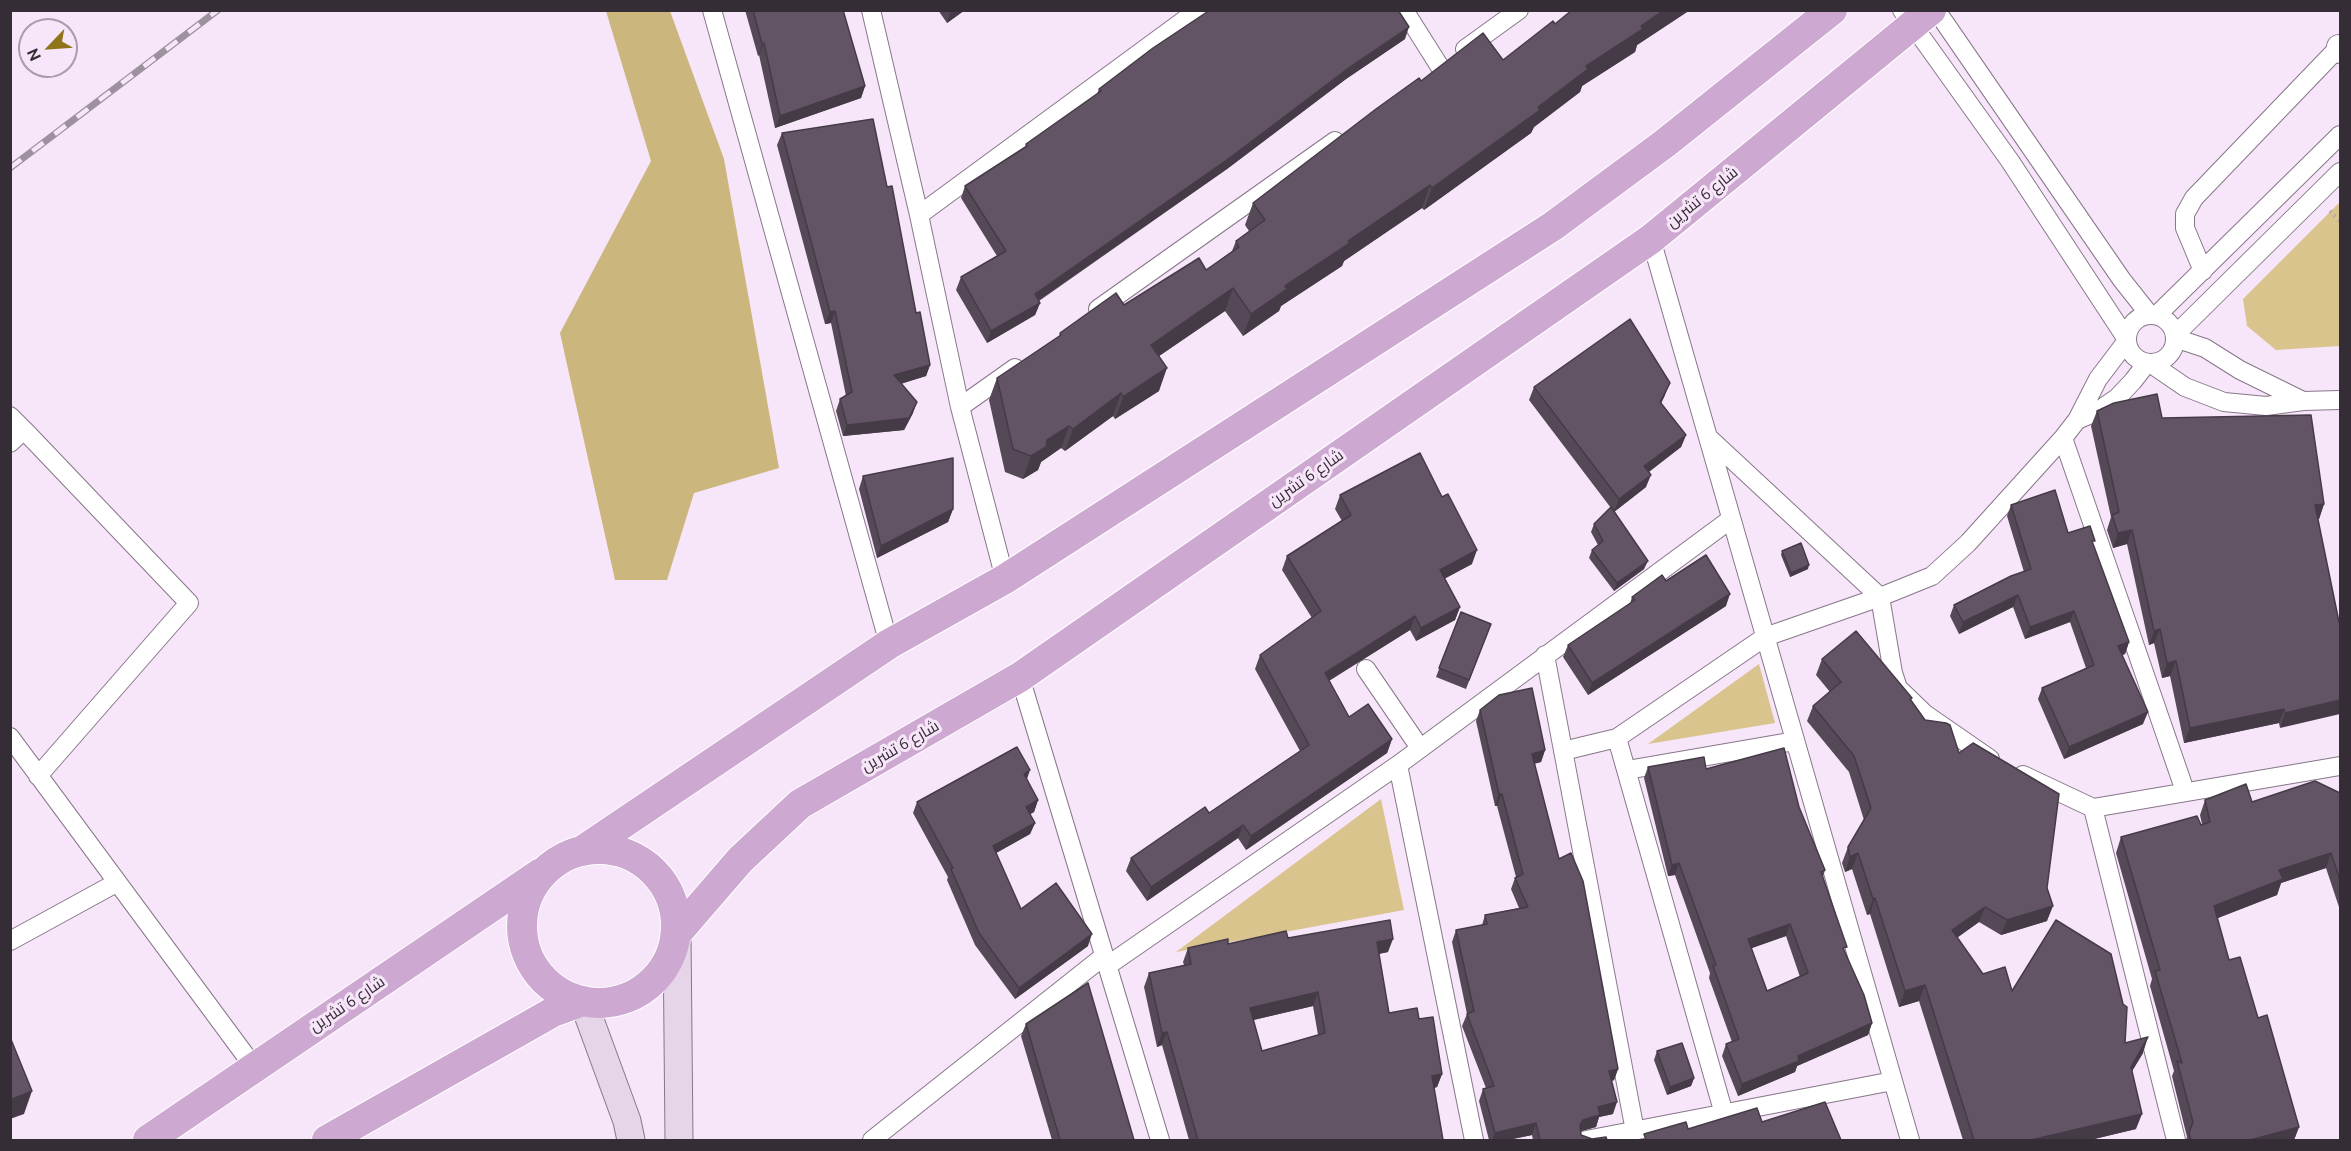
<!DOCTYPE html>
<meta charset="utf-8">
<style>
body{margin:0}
#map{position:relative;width:2351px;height:1151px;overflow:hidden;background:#f7e5f9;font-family:Ubuntu,sans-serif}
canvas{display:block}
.frame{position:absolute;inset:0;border:12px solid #342d35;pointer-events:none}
.north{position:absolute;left:18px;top:18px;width:60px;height:60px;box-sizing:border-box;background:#f7e5f9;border:2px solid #a99bab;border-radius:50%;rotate:245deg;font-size:16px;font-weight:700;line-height:24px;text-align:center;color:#342d35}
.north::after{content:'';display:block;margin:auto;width:21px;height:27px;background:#90741a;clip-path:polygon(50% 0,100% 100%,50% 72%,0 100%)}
</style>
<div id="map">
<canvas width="2351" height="1151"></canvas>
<div class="frame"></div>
<div class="north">N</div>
</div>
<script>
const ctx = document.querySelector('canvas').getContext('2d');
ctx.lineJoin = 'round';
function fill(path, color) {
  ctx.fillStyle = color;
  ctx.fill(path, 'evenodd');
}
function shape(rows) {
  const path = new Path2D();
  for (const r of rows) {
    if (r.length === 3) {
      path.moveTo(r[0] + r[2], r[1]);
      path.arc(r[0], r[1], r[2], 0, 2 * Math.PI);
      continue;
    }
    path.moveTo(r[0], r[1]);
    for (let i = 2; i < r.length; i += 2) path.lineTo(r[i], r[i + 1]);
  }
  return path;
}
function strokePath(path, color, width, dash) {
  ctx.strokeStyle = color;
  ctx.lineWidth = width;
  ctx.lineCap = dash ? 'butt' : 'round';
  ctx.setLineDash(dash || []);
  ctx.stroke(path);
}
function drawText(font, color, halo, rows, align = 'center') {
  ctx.font = font + ' Ubuntu,Cairo,sans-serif';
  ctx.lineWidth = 6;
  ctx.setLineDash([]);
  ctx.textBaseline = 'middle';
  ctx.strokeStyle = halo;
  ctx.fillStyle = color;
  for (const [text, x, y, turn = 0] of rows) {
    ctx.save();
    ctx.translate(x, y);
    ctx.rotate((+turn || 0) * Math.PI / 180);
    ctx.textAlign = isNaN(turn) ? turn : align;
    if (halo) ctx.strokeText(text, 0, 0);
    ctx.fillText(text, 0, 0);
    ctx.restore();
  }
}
const green = shape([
 [2340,202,2340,346,2276,350,2247,326,2243,299],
 [1759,664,1775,723,1648,744],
 [1381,799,1404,910,1176,952]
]);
const forest = shape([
 [606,11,670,11,724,159,779,468,694,493,667,580,615,580,560,333,651,161]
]);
const path = shape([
 [2330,211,2340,221]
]);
const minor = shape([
 [712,10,889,644],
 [871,10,919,215,960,407,1005,579],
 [1404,10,1440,67],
 [1902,10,2010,161,2126,338],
 [1936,10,2122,280,2149,314],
 [1465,49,1519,10],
 [919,215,1198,10],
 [1651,239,1910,1140],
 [2203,271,2185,228,2185,214,2194,198,2340,46],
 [1098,309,1335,141],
 [2151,339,24],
 [2157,315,2340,135],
 [2175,335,2340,172],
 [2175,338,2205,348,2240,370,2303,401],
 [2150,363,2185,387,2224,402,2266,406,2303,401,2340,400],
 [960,407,1015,368],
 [10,416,24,430],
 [2077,420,2098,411,2117,398,2133,381,2147,363],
 [1708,437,1880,597,1932,576,1968,543,2063,438,2077,420,2098,379,2126,342],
 [2063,438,2185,791],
 [10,443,24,430,189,603,38,776],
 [1545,655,1635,1131],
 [1366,669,1420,748],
 [1020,677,1160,1140],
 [10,737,254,1067],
 [1617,738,1724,1114],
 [1563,751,1617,738,1765,637,1880,597,1893,673,1898,688,1925,714,1990,759],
 [1398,765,1474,1140],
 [1627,770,1795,741],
 [2023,775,2093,808,2340,766],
 [2093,808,2176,1140],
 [10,941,116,883],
 [1107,966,1398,765,1731,519],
 [872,1140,1104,956],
 [1586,1140,1893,1081]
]);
const tertiary = shape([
 [2339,47,2340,51]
]);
const secondary = shape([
 [677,933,679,1140],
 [583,1001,627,1121,631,1140]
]);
const primary = shape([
 [599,926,77],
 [582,851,889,644,1005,579,1553,226,1664,144,1832,10],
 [677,933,740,860,800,804,1020,677,1651,239,1931,10],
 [148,1140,541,873],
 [327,1140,553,1012,583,1001]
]);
const rail = shape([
 [10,168,218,10]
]);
const wall = shape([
 [745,10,843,10,865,86,861,98,775,128,759,55,758,56],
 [938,10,965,10,947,23],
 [1687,12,1637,45,1635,52,1582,86,1580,92,1534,127,1531,133,1424,210,1422,208,1344,261,1342,266,1281,306,1279,311,1243,336,1225,311,1159,356,1159,391,1115,419,1113,416,1065,451,1061,448,1041,462,1038,470,1023,479,1005,472,989,400,997,378,1059,336,1060,333,1206,270,1232,251,1236,241,1249,231,1245,225,1253,203,1421,81,1503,60,1555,24],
 [1405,39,1346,79,1227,169,1039,301,1040,303,1035,315,987,343,956,290,961,277,997,256,961,198,965,186,1025,147,1026,144,1097,94,1099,89],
 [782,133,887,187,916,313,930,365,926,376,901,384,913,413,904,430,843,436,836,411,840,399,846,396,831,323,825,324,777,145],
 [1534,387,1665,395,1661,404,1686,435,1681,447,1648,472,1646,487,1614,512,1529,400],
 [2097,411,2162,418,2324,504,2319,519,2318,519,2339,622,2280,728,2279,723,2184,743,2170,676,2162,678,2154,643,2149,645,2127,544,2113,548,2107,530,2111,517,2091,426],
 [863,476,953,509,948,522,877,558,859,489],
 [1340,495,1472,564,1445,578,1460,607,1455,620,1416,641,1410,630,1329,681,1349,717,1392,739,1387,753,1246,850,1238,838,1147,901,1126,871,1131,858,1209,813,1300,751,1255,669,1260,655,1312,618,1282,570,1287,556,1342,521,1335,509],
 [2011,505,2093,545,2129,642,2125,654,2122,655,2143,724,2064,759,2038,699,2042,688,2086,668,2070,622,2025,639,2013,607,1959,634,1950,616,1954,605,2024,572,2007,516],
 [1594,524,1644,569,1614,591,1589,558,1592,550,1598,545,1591,532],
 [1782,551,1808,569,1790,577,1781,555],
 [1666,581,1726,606,1588,695,1563,657,1568,645,1630,604,1632,597],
 [1461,612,1491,624,1466,689,1436,677],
 [1822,659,1912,698,1911,700,1925,720,1959,753,2047,888,2047,921,2001,935,1979,922,1957,938,1983,974,2012,991,2125,1043,2143,1053,2132,1071,2136,1129,2090,1140,1963,1140,1919,1001,1899,1007,1870,914,1867,915,1852,869,1845,872,1842,863,1848,847,1864,820,1849,772,1807,721,1813,706,1830,692,1816,675],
 [1480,710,1545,750,1541,762,1534,764,1559,859,1618,1069,1614,1080,1612,1081,1613,1114,1599,1117,1596,1127,1581,1131,1581,1135,1592,1139,1607,1140,1533,1140,1532,1135,1508,1140,1489,1140,1479,1101,1483,1089,1486,1088,1462,1026,1467,1014,1452,942,1456,930,1482,925,1485,915,1519,908,1511,889,1515,878,1516,877,1497,806,1495,806,1476,721],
 [1648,767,1706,769,1799,807,1825,870,1823,877,1845,953,1872,1023,1868,1035,1797,1066,1795,1072,1738,1096,1722,1056,1726,1044,1732,1042,1709,978,1710,973,1675,875,1668,876,1644,778],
 [1786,936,1800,977,1767,991,1751,948],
 [1027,779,1038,800,1034,812,1030,814,1035,823,1030,834,996,853,1021,909,1088,946,1015,999,975,945,947,880,948,877,913,813,917,802],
 [2340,793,2340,907,2339,907,2326,868,2281,883,2277,895,2217,918,2229,960,2258,1018,2299,1127,2294,1140,2186,1140,2187,1137,2172,1076,2174,1071,2150,986,2152,979,2116,853,2121,837,2202,824,2200,815,2205,800,2252,802],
 [1288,938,1388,952,1379,954,1389,1013,1419,1019,1442,1074,1437,1087,1434,1088,1443,1140,1189,1140,1162,1045,1157,1047,1144,987,1149,973,1184,965,1183,962,1188,948],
 [1313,1006,1318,1035,1262,1051,1253,1020],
 [1026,1024,1134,1140,1052,1140,1021,1036],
 [1657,1051,1694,1078,1691,1086,1667,1095,1654,1060]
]);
const shadedWall = shape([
 [951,10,965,10,947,23],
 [1664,10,1687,10,1687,12,1637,45,1635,52,1582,86,1580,92,1534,127,1531,133,1424,210,1432,188,1538,107,1586,66,1641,26],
 [1409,27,1405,39,1346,79,1227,169,1030,306,1035,294,1350,67],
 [764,43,759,55,758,56,762,44],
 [865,86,861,98,775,128,780,116],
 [1430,185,1422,208,1344,261,1342,266,1281,306,1279,311,1243,336,1251,314,1285,286,1348,241],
 [1233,288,1225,311,1143,367,1151,345],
 [1040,303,1035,315,987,343,991,331],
 [835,311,831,323,825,324,830,312],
 [930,365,926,376,889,387,894,375],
 [1167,368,1159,391,1115,419,1123,397],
 [1670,383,1665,395,1655,414,1660,402],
 [1121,393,1113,416,1065,451,1073,429],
 [917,402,913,413,904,430,843,436,847,425],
 [1069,426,1061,448,1041,462,1038,470,1023,479,1031,456,1047,440],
 [1686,435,1681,447,1640,479,1644,466],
 [1651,475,1646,487,1614,512,1619,499],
 [2324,504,2319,519,2309,520,2315,505],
 [953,509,948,522,877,558,881,546],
 [2132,530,2127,544,2113,548,2118,533],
 [1477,550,1472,564,1435,584,1440,570],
 [1648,561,1644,569,1614,591,1617,583],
 [1809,565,1808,569,1790,577,1791,573],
 [1730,594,1726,606,1588,695,1592,683],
 [2018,595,2013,607,1959,634,1963,622],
 [1460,607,1455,620,1416,641,1421,628],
 [2074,611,2070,622,2025,639,2030,627],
 [1415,616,1410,630,1320,686,1325,673],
 [2160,629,2154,643,2149,645,2154,631],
 [2129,642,2125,654,2114,658,2118,646],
 [2176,661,2170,676,2162,678,2167,663],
 [2340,700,2340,714,2280,728,2285,713],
 [2284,709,2279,723,2184,743,2190,728],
 [2148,712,2143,724,2064,759,2069,747],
 [1392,739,1387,753,1246,850,1251,836],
 [1545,750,1541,762,1527,765,1532,754],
 [1030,770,1026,782,1024,774],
 [1499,794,1502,794,1497,806,1495,806],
 [1038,800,1034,812,1022,819,1026,807],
 [1035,823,1030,834,989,857,993,846],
 [1243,825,1238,838,1147,901,1151,887],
 [1858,853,1852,869,1845,872,1850,857],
 [2331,853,2326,868,2281,883,2277,895,2208,922,2214,906,2279,870],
 [1679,863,1675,875,1668,876,1672,865],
 [1875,898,1870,914,1867,915,1873,899],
 [2053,906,2047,921,2001,935,2007,920],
 [1985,907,1979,922,1946,945,1952,930],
 [1790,924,1786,936,1744,951,1748,939],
 [1092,934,1088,946,1015,999,1019,988],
 [1393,939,1388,952,1372,955,1377,942],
 [1925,985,1919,1001,1899,1007,1905,991],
 [1318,992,1313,1006,1245,1022,1250,1008],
 [1872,1023,1868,1035,1797,1066,1795,1072,1738,1096,1742,1084,1798,1056],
 [1167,1032,1162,1045,1157,1047,1162,1033],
 [2148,1037,2143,1053,2125,1083,2131,1067],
 [1618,1069,1614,1080,1605,1083,1609,1071],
 [1442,1074,1437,1087,1427,1089,1432,1076],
 [1694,1078,1691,1086,1667,1095,1670,1087],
 [32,1091,24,1114,10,1119,10,1100],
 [1617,1102,1613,1114,1599,1117,1596,1127,1578,1132,1580,1125,1583,1120,1598,1107],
 [2142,1114,2136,1129,2090,1140,2031,1140],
 [1536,1123,1532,1135,1508,1140,1492,1140,1495,1133],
 [2299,1127,2294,1140,2250,1140]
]);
const building = shape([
 [753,10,843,10,865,86,780,116,764,43,762,44,753,10],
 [1210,10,1398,10,1409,27,1350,67,1231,157,1035,294,1040,303,991,331,961,277,1006,251,965,186,1027,146,1026,144,1101,91,1099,89,1153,48,1210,10],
 [1572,10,1664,10,1641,26,1643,29,1586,66,1588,69,1538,107,1540,110,1432,188,1430,185,1348,241,1350,243,1285,286,1287,289,1251,314,1233,288,1151,345,1167,368,1123,397,1121,393,1073,429,1069,426,1047,440,1046,447,1031,456,1013,449,997,378,1061,335,1060,333,1116,293,1124,305,1199,258,1206,270,1239,247,1236,241,1265,220,1253,203,1376,109,1419,78,1421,81,1483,33,1503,60,1553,21,1555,24,1572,10],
 [873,119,887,187,892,186,916,313,920,312,930,365,894,375,917,402,909,418,847,425,840,399,852,392,835,311,830,312,782,133,873,119],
 [1630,319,1670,383,1660,402,1686,435,1644,466,1651,475,1619,499,1534,387,1630,319],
 [2157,394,2162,418,2311,415,2324,504,2315,505,2339,622,2340,622,2340,700,2285,713,2284,709,2190,728,2176,661,2167,663,2160,629,2154,631,2132,530,2118,533,2112,515,2119,512,2097,411,2114,403,2157,394],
 [1420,453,1442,497,1448,494,1477,550,1440,570,1460,607,1421,628,1415,616,1325,673,1349,717,1368,704,1392,739,1251,836,1243,825,1151,887,1131,858,1205,807,1209,813,1309,745,1260,655,1321,611,1287,556,1351,515,1340,495,1420,453],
 [953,458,953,509,881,546,863,476,953,458],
 [2055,490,2068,533,2090,526,2095,541,2092,541,2129,642,2118,646,2148,712,2069,747,2042,688,2094,665,2074,611,2030,627,2018,595,1963,622,1954,605,2011,576,2031,569,2011,505,2055,490],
 [1611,507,1648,561,1617,583,1592,550,1603,541,1594,524,1611,507],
 [1801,543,1809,565,1791,573,1782,551,1801,543],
 [1706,555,1730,594,1592,683,1568,645,1635,600,1632,597,1662,575,1666,581,1706,555],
 [1461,612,1491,624,1469,680,1439,668,1461,612],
 [1856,631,1912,698,1910,699,1925,720,1946,723,1950,725,1959,753,1973,743,2059,794,2047,888,2053,906,2007,920,1985,907,1952,930,1983,974,2005,967,2012,991,2056,920,2111,954,2123,1004,2127,1007,2125,1043,2148,1037,2131,1067,2142,1114,2031,1140,1974,1140,1925,985,1905,991,1875,898,1873,899,1858,853,1850,857,1848,847,1871,808,1854,756,1813,706,1841,682,1822,659,1856,631],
 [1532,688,1545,750,1532,754,1559,859,1571,853,1583,881,1618,1069,1609,1071,1617,1102,1598,1107,1600,1115,1583,1120,1580,1125,1581,1135,1592,1139,1606,1137,1607,1140,1540,1140,1536,1123,1495,1133,1483,1089,1494,1086,1467,1014,1474,1011,1456,930,1487,924,1485,915,1528,907,1515,878,1523,874,1502,794,1499,794,1480,710,1499,695,1532,688],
 [1017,747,1030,770,1024,774,1038,800,1026,807,1035,823,993,846,1021,909,1056,883,1092,934,1019,988,979,933,951,869,953,868,917,802,1017,747],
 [1784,748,1799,807,1825,870,1821,872,1847,947,1843,948,1864,995,1872,1023,1798,1056,1799,1061,1742,1084,1726,1044,1739,1039,1713,966,1716,965,1679,863,1672,865,1648,767,1704,757,1706,769,1784,748],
 [1790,924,1808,973,1767,991,1748,939,1790,924],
 [2315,781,2340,793,2340,880,2331,853,2279,870,2283,879,2214,906,2229,960,2240,957,2258,1018,2267,1015,2299,1127,2250,1140,2191,1140,2189,1133,2193,1122,2177,1061,2182,1063,2155,971,2160,970,2121,837,2197,816,2201,825,2210,822,2205,800,2246,784,2252,802,2315,781],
 [1390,920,1393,939,1377,942,1389,1013,1417,1008,1419,1019,1433,1017,1442,1074,1432,1076,1443,1140,1198,1140,1167,1032,1162,1033,1149,973,1191,964,1188,948,1228,939,1228,944,1286,931,1288,938,1390,920],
 [1318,992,1325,1033,1262,1051,1250,1008,1318,992],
 [1088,983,1134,1140,1060,1140,1026,1024,1088,983],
 [10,1037,32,1091,10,1100,10,1037],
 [1682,1043,1694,1078,1670,1087,1657,1051,1682,1043],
 [1825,1102,1841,1140,1646,1140,1644,1134,1686,1122,1688,1129,1757,1108,1762,1122,1825,1102]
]);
const streetNames = [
 ["شارع 6 تشرين",1702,197,-39],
 ["شارع 6 تشرين",1306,478,-35],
 ["شارع 6 تشرين",900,746,-30],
 ["شارع 6 تشرين",347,1004,-34]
];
fill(green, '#d8c48c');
fill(forest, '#cbb67e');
strokePath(minor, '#877789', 20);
strokePath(tertiary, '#877789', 26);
strokePath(secondary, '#877789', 29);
strokePath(primary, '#fff', 32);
strokePath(path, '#b2a4b4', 4, [1.5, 4.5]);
strokePath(minor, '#fff', 18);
strokePath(tertiary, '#fff', 24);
strokePath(secondary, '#e6d4e8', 27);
strokePath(primary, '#cda9d1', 30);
strokePath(rail, '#9d909f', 7);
strokePath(rail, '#f7e5f9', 4.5, [14]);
fill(wall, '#554857');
fill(shadedWall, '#453b47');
fill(building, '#635465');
strokePath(building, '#453b47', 1.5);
drawText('16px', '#342d35', '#f7e5f9', streetNames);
</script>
